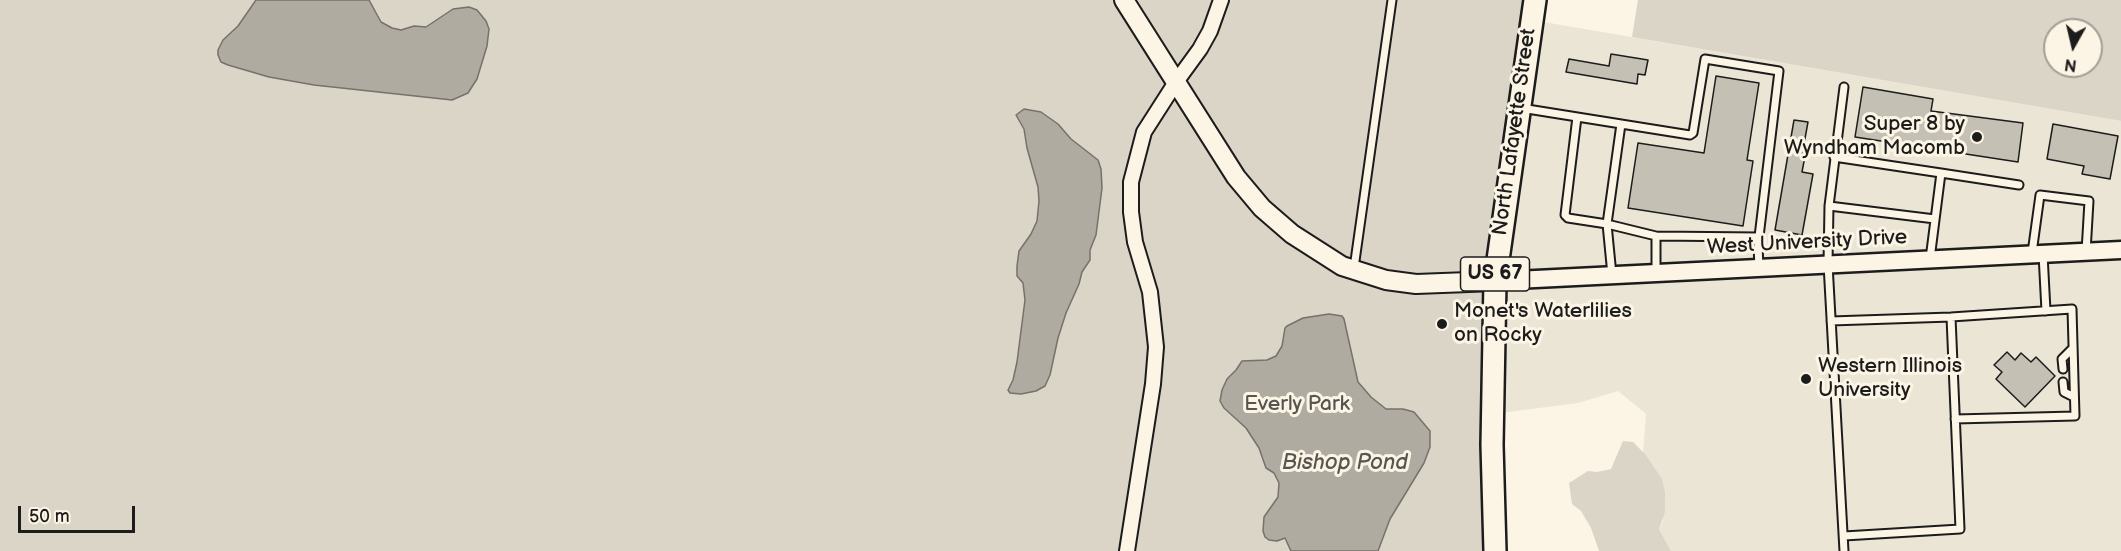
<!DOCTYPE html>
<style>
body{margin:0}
#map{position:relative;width:2121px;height:551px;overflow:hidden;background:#fcf5e5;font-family:"Balsamiq Sans",sans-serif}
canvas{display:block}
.north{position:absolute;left:2043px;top:18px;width:60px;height:60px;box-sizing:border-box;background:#fcf5e5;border:2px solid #a29e95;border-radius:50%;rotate:188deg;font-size:16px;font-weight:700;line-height:24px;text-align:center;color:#1c1c1c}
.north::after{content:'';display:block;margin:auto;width:21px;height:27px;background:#1c1c1c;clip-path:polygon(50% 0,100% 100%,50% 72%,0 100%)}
.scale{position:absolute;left:18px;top:506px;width:117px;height:27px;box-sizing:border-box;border:3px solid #1c1c1c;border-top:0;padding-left:8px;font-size:18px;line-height:21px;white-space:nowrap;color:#1c1c1c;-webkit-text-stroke:4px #fcf5e5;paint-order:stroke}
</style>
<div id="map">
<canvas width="2121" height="551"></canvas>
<div class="north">N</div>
<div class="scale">50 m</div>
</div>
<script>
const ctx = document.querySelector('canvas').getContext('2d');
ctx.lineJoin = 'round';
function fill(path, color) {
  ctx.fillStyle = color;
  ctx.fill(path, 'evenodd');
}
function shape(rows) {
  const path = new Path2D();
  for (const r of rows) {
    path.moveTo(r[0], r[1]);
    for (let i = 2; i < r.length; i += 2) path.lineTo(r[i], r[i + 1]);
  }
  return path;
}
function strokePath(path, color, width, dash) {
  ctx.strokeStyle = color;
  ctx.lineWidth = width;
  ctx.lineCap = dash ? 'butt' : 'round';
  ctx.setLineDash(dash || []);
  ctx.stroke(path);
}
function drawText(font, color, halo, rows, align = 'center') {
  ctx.font = font + ' "Balsamiq Sans",sans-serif';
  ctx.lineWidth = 6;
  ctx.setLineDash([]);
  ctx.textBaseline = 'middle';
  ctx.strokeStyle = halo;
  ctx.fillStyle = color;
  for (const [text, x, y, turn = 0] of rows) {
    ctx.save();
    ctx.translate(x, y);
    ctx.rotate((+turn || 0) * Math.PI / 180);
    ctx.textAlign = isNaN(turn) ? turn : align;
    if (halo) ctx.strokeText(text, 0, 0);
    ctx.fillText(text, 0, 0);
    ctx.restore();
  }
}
const built = shape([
 [1532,20,2121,121,2121,551,1671,551,1659,529,1663,521,1643,453,1646,414,1618,391,1578,403,1492,414]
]);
const green = shape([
 [0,0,1535,0,1496,264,1495,551,0,551],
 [1638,0,2121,0,2121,121,1632,37],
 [2055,30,2091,30,2091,66,2055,66],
 [1623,441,1633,442,1645,454,1662,479,1665,492,1665,512,1659,529,1671,551,1599,551,1591,528,1581,511,1572,504,1569,483,1588,471,1597,472,1611,469]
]);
const water = shape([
 [256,0,369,0,381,22,392,28,401,30,414,26,426,27,453,9,469,7,477,10,486,21,489,29,487,46,477,79,468,93,452,100,314,85,269,77,228,65,221,62,218,55,218,50,223,40,238,26,256,0],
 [1024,109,1041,112,1058,124,1071,139,1098,160,1101,169,1102,188,1096,235,1090,250,1090,260,1082,272,1079,284,1066,313,1058,338,1050,375,1045,386,1036,391,1021,394,1010,393,1008,390,1013,380,1017,362,1025,300,1023,283,1017,276,1017,266,1019,251,1031,234,1037,221,1039,201,1038,187,1027,148,1024,129,1016,115,1024,109],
 [1329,314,1342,316,1344,319,1358,382,1371,397,1386,409,1403,409,1414,412,1430,431,1430,447,1424,463,1390,519,1378,551,1291,551,1285,538,1277,541,1269,540,1265,537,1263,531,1264,517,1278,497,1279,483,1274,473,1266,468,1259,448,1246,428,1224,408,1220,401,1222,390,1227,379,1236,370,1242,361,1267,360,1276,356,1282,346,1285,328,1287,326,1303,318,1329,314]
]);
const building = shape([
 [1611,54,1648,60,1645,75,1638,74,1637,84,1566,72,1569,59,1609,66,1611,54],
 [1716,76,1759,83,1747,160,1753,161,1743,226,1628,208,1638,143,1704,153,1716,76],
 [1863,87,1933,99,1931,111,2023,123,2018,162,1855,137,1863,87],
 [1794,120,1808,122,1802,155,1805,156,1802,172,1813,174,1802,235,1775,230,1794,120],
 [2053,124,2118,136,2110,179,2082,174,2084,166,2047,159,2053,124],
 [2007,352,2015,360,2021,353,2031,362,2036,357,2055,376,2025,407,1996,379,2002,372,1994,365,2007,352]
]);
const service = shape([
 [1844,87,1829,206,1828,264,1844,551],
 [1521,108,1690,135,1693,133,1705,59,1779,71,1758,245,1759,268],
 [1577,117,1565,215,1568,218,1607,224,1612,275],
 [1621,124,1607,224,1656,236,1656,272],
 [1834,157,1941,173,1930,259],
 [1941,173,2019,185],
 [1829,206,1935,219],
 [1656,236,1759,237],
 [2032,253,2040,195,2089,201,2086,252],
 [2043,254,2046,311],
 [1354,268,1392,0],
 [1831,321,1951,317,2072,309,2075,416,1955,419],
 [2063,369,2062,359,2073,348],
 [2063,382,2064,392,2074,397],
 [1844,536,1960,529,1951,317]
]);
const minor = shape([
 [1127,551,1153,384,1156,347,1150,292,1135,242,1131,212,1131,182,1144,132,1176,82,1200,49,1210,31,1221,0]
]);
const tertiary = shape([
 [1495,281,2121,250]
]);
const secondary = shape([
 [1124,0,1236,177,1262,208,1292,234,1342,266,1386,280,1416,284,1495,281]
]);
const trunk = shape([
 [1495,551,1492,445,1495,281,1535,0]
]);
const markers = [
 [1977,137,6,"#1c1c1c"],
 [1442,324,6,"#1c1c1c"],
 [1806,379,6,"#1c1c1c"]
];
const shields = [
 [1495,274,69]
];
const shieldNames = [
 ["US 67",1495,274]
];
const poiNames = [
 ["Super 8 by",1965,125,"right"],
 ["Wyndham Macomb",1965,149,"right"],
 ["Monet's Waterlilies",1454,312],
 ["on Rocky",1454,336],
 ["Western Illinois",1818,367],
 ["University",1818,391]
];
const streetNames = [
 ["North Lafayette Street",1515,132,-82],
 ["West University Drive",1807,243,-3]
];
const parkNames = [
 ["Everly Park",1297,405]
];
const waterNames = [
 ["Bishop Pond",1345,463]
];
fill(built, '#ebe5d6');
fill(green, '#dbd5c8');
fill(water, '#b0aba1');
strokePath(water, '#75726c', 1.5);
fill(building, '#c4c0b3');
strokePath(building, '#1c1c1c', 1.5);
strokePath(service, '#1c1c1c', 11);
strokePath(minor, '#1c1c1c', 18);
strokePath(tertiary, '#1c1c1c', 21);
strokePath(secondary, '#1c1c1c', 22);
strokePath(trunk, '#1c1c1c', 26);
strokePath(service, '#fcf5e5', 7);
strokePath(minor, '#fcf5e5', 14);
strokePath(tertiary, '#fcf5e5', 16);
strokePath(secondary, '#fcf5e5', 18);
strokePath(trunk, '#fcf5e5', 21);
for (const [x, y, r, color] of markers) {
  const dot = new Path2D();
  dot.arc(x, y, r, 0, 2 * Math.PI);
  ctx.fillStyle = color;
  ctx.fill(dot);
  strokePath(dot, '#fcf5e5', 2);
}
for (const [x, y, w] of shields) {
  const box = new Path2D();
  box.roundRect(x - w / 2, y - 17, w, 34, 4.5);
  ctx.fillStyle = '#fcf5e5';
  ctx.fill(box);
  strokePath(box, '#1c1c1c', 1.5);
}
drawText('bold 20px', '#1c1c1c', null, shieldNames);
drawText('21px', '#1c1c1c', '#fcf5e5', poiNames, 'left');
drawText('21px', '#1c1c1c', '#fcf5e5', streetNames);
drawText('21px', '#555450', '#fcf5e5', parkNames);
drawText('italic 22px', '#575551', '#fcf5e5', waterNames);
</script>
